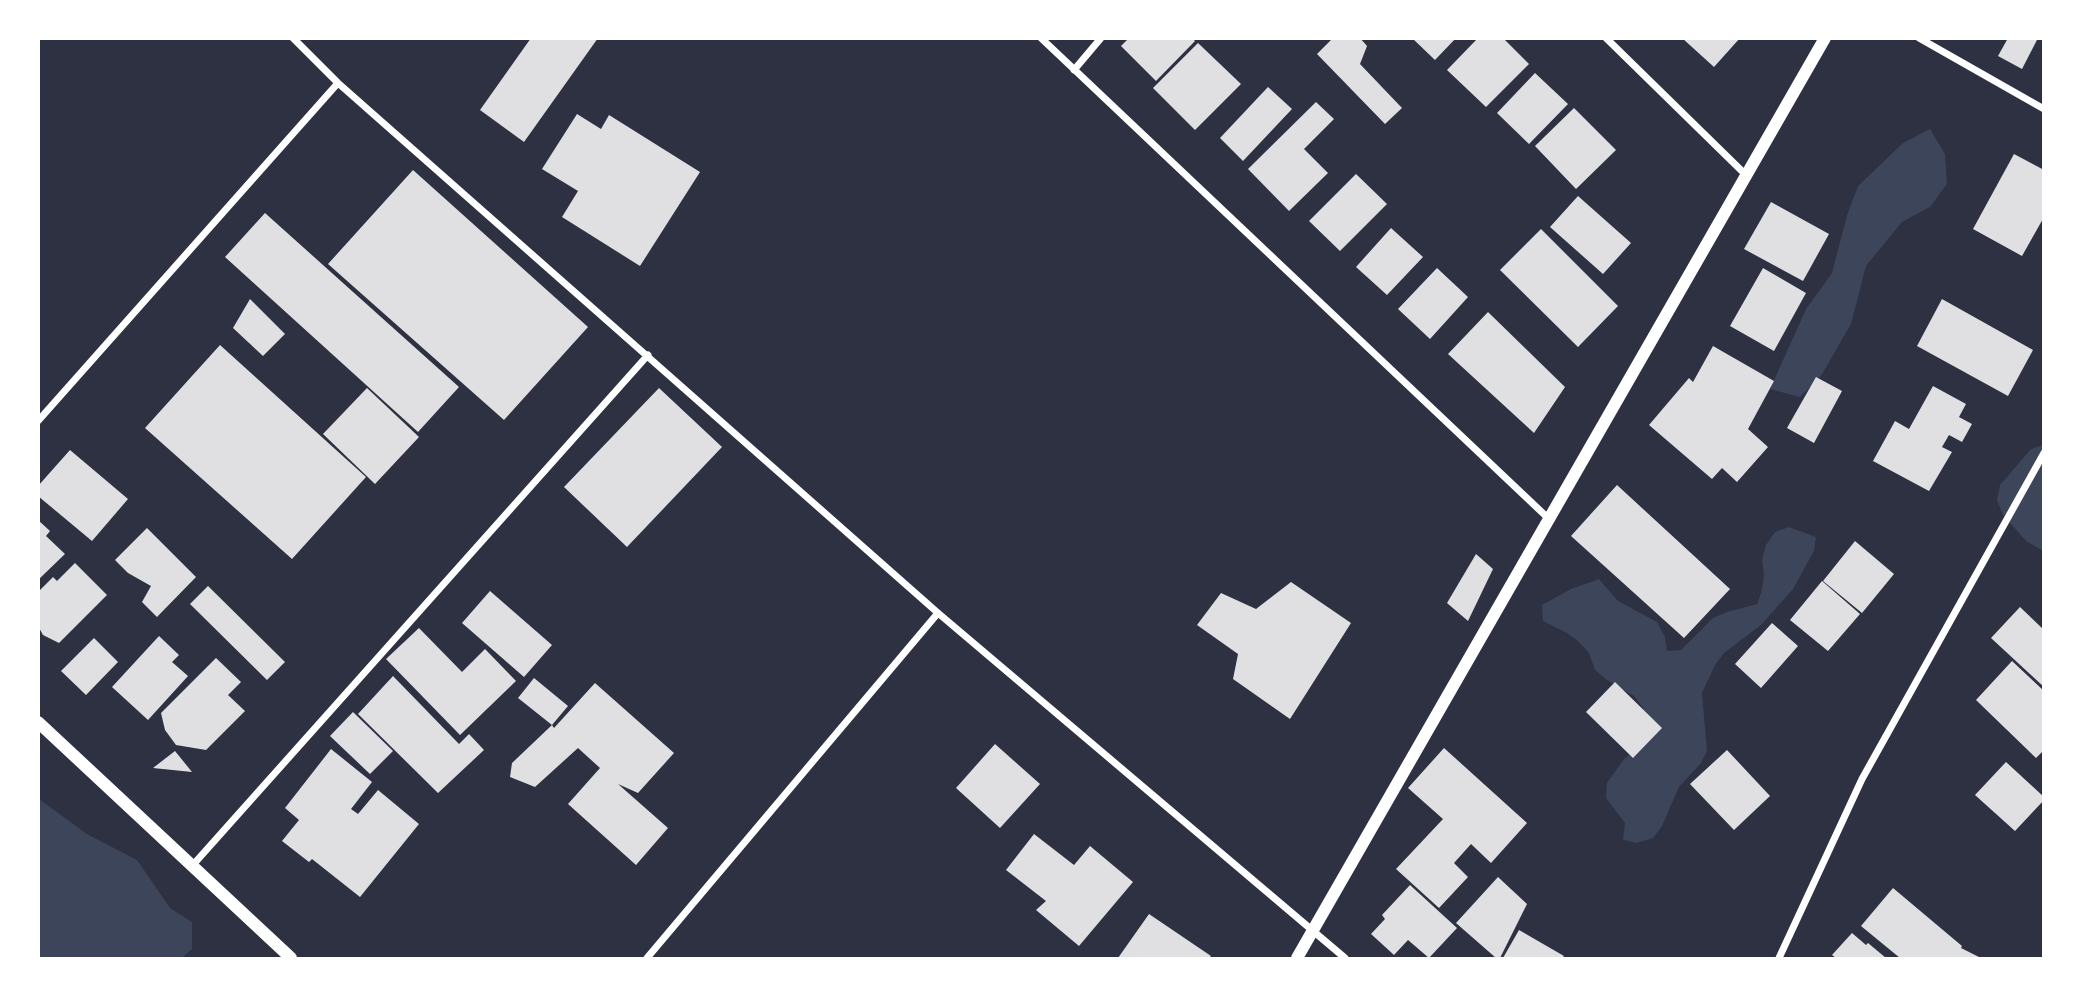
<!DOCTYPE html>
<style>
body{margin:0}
#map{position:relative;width:2082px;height:997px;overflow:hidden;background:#2d3142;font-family:Raleway,sans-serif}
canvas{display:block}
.frame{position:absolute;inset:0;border:40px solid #fff;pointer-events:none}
</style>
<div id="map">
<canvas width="2082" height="997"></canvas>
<div class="frame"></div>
</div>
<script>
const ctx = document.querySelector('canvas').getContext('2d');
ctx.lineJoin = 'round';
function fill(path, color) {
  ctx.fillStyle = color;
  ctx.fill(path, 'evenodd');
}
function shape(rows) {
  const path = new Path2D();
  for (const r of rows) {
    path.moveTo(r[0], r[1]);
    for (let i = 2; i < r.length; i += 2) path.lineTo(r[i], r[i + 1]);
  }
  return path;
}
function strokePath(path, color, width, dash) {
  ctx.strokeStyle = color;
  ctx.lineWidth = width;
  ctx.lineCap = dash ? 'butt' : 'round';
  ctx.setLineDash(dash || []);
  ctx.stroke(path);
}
const green = shape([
 [1930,129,1945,154,1947,184,1930,207,1902,222,1866,266,1851,324,1821,376,1800,397,1770,389,1806,309,1832,273,1847,215,1858,186,1903,143],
 [2043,445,2043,551,2026,541,2003,515,1997,500,2000,485,2031,449],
 [1789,527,1816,537,1814,551,1793,589,1761,625,1724,653,1715,665,1702,693,1707,751,1701,763,1679,787,1662,826,1653,838,1637,843,1623,840,1625,823,1606,798,1607,783,1624,759,1635,750,1646,723,1643,708,1634,696,1607,680,1595,670,1589,653,1578,641,1567,633,1543,621,1542,605,1571,589,1599,579,1618,601,1657,622,1665,637,1667,651,1681,650,1713,618,1727,612,1757,604,1762,590,1764,575,1762,559,1766,545,1775,532],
 [39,799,87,834,137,860,170,908,192,922,192,949,182,958,39,958]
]);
const building = shape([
 [531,38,598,38,524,142,480,110],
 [1129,38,1192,38,1195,41,1156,81,1121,46],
 [1333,38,1360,38,1367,46,1360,64,1402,108,1385,124,1317,54],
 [1412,38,1456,38,1435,60],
 [1478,38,1503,38,1529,64,1486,107,1447,70],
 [1682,38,1740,38,1714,67],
 [2008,38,2038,38,2022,69,1998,56],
 [1198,43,1241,84,1195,130,1153,88],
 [1535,73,1568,104,1529,144,1497,113],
 [1268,87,1292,109,1243,161,1220,138],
 [1316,102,1334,119,1304,149,1328,173,1289,211,1248,169],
 [1574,108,1616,150,1576,189,1535,146],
 [577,114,601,129,609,115,700,172,640,266,562,217,578,191,542,169],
 [2014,154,2044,170,2044,217,2022,256,1973,229],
 [413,170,588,327,504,420,328,264],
 [1356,174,1387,204,1340,251,1309,221],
 [1578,196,1631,243,1603,274,1550,227],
 [1771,202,1829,234,1803,281,1744,249],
 [265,213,459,387,418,432,225,257],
 [1391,228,1423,257,1387,295,1356,267],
 [1541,229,1618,306,1578,347,1500,270],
 [1437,268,1468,297,1430,339,1398,309],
 [1763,268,1806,293,1774,351,1730,326],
 [250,299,285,334,263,356,233,328],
 [1942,299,2033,350,2008,396,1917,346],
 [1488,312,1565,387,1534,433,1448,354],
 [220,345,366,477,292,559,145,428],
 [1713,346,1774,381,1748,429,1768,447,1737,482,1722,468,1712,479,1649,425,1689,378,1693,382],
 [1816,377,1842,391,1814,443,1787,428],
 [1933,386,1966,404,1959,417,1972,424,1962,442,1949,435,1942,447,1952,452,1929,491,1873,461,1895,421,1909,429],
 [367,388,419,437,375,484,323,434],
 [659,388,722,447,627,547,564,487],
 [70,450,128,499,92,541,38,496,38,486],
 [1617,485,1730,589,1684,638,1571,536],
 [38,520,50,531,46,536,65,554,38,580],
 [147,528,196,577,157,617,142,602,151,586,128,573,115,560],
 [1855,541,1894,574,1862,613,1823,581],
 [1476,554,1493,569,1468,621,1447,603],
 [75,563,107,595,59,643,43,635,38,626,38,592,53,577,57,581],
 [1822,581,1860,614,1828,651,1790,620],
 [1291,582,1351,623,1290,719,1233,679,1238,654,1197,625,1221,593,1256,609],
 [208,586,285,662,267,680,190,604],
 [490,591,552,645,524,677,462,623],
 [2020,607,2044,630,2044,687,1991,638],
 [1772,623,1798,646,1761,688,1735,664],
 [419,628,462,672,485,649,516,681,460,735,386,659],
 [159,636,179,655,172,662,188,676,148,720,112,687],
 [94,638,118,662,86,695,61,671],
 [216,658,241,682,228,695,245,711,206,750,176,745,165,730,161,713],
 [2012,661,2044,691,2044,750,2036,758,1976,700],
 [393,676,459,744,469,734,484,750,438,793,358,714],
 [534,678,568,706,552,725,518,698],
 [1615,682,1662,728,1633,758,1586,712],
 [595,683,674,753,638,793,618,784,668,828,636,865,568,804,600,768,578,748,535,787,510,777,512,763,552,725,554,728],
 [353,712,393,751,370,774,330,736],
 [995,744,1040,784,1000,828,956,788],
 [1444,748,1527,823,1491,863,1471,844,1454,863,1468,877,1439,908,1396,869,1443,819,1408,788],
 [331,749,372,782,351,809,358,814,378,790,419,824,360,897,312,859,309,862,282,841,299,820,285,808],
 [1727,750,1770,796,1734,830,1690,784],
 [175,751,192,772,153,768],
 [2006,762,2044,797,2044,800,2015,831,1975,795],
 [1034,834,1074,865,1090,846,1133,882,1079,946,1036,910,1046,901,1006,870],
 [1498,877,1527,904,1500,958,1496,958,1456,923],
 [1410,885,1457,928,1429,958,1408,940,1394,955,1371,934,1385,919,1382,915],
 [1893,888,1962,946,1961,948,1981,958,1900,958,1861,926],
 [1149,914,1211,956,1209,958,1118,958],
 [1519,930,1564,956,1562,958,1503,958],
 [1852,933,1866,945,1868,943,1886,958,1836,958,1832,955]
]);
const minor = shape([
 [293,38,338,83,938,613,1345,958],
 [1041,38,1548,518],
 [1606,38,1747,176],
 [1919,38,2044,109],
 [1074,70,1101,38],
 [38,421,338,83],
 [192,866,648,355],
 [647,958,938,613],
 [1779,958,1862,779,2044,453]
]);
const tertiary = shape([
 [38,722,291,958],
 [1297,958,1825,38]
]);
fill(green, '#3c4559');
fill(building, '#e0e0e3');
strokePath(minor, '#fff', 7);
strokePath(tertiary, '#fff', 12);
</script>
